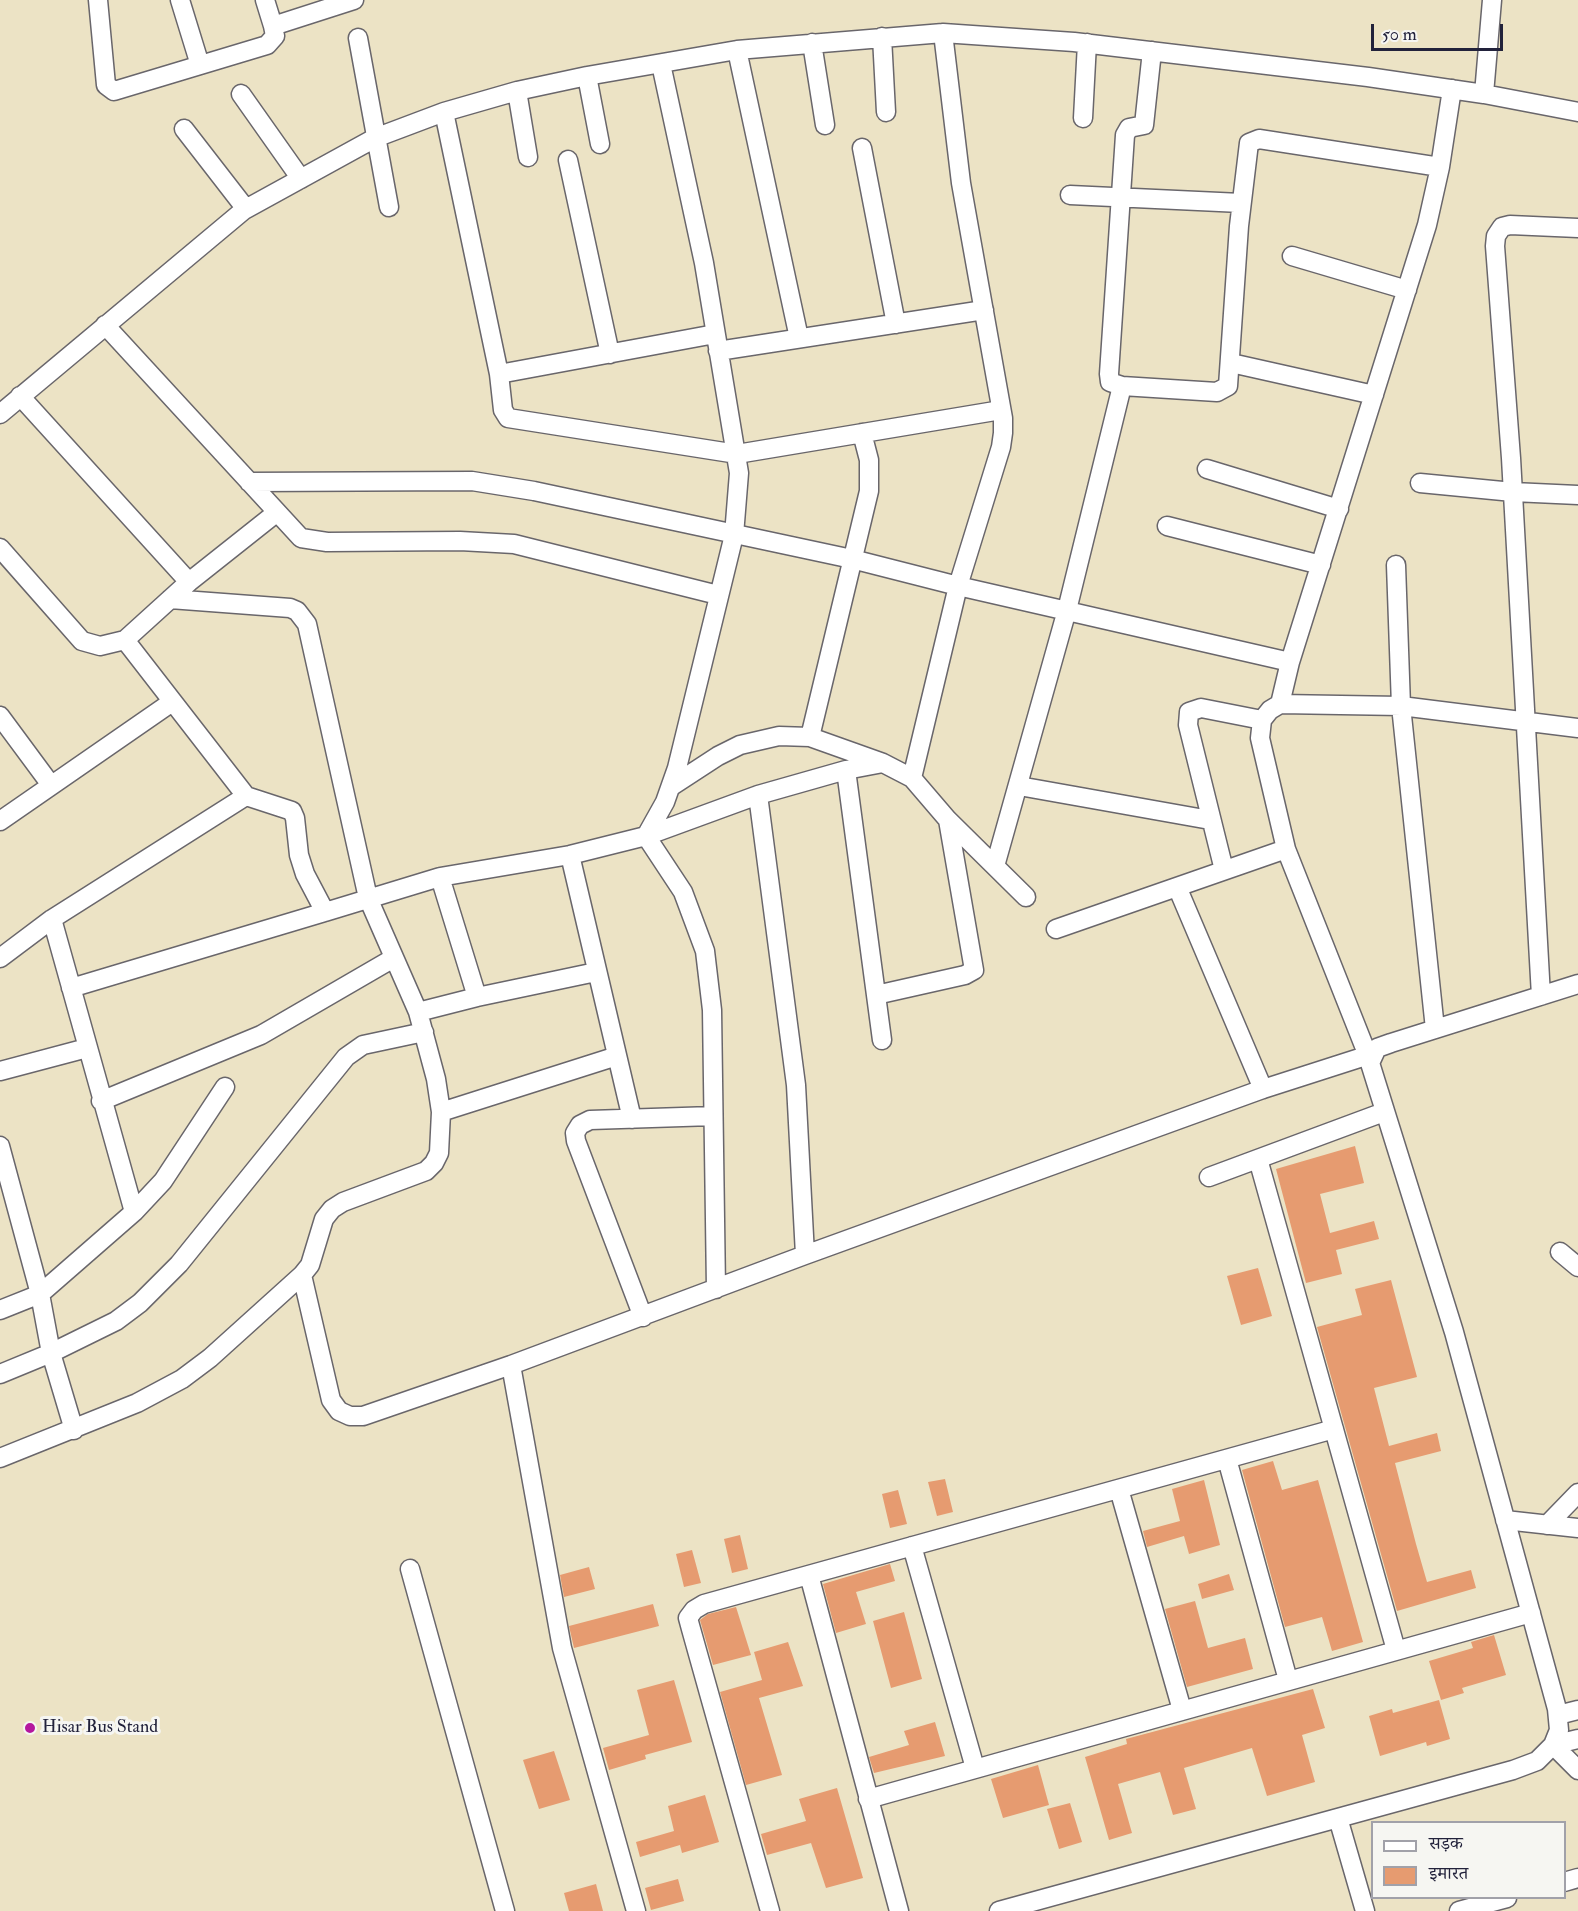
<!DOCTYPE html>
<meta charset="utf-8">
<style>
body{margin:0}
#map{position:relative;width:1578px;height:1911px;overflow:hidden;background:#ece3c5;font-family:"IM FELL Double Pica","Noto Serif Devanagari",serif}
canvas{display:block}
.legend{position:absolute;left:1371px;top:1821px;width:195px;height:78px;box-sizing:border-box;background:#f6f6f2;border:2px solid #a1a1a9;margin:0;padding:8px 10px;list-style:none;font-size:18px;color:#22223b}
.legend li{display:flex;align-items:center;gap:12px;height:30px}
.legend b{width:30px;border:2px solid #a1a1a9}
.scale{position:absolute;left:1371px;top:24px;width:132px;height:27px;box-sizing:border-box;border:3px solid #22223b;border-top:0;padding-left:8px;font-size:18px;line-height:21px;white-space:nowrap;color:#22223b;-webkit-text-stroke:4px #f6f6f2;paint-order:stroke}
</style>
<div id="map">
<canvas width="1578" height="1911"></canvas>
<ul class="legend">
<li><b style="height:8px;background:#fff"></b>सड़क</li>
<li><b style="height:16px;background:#e69b70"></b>इमारत</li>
</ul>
<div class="scale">50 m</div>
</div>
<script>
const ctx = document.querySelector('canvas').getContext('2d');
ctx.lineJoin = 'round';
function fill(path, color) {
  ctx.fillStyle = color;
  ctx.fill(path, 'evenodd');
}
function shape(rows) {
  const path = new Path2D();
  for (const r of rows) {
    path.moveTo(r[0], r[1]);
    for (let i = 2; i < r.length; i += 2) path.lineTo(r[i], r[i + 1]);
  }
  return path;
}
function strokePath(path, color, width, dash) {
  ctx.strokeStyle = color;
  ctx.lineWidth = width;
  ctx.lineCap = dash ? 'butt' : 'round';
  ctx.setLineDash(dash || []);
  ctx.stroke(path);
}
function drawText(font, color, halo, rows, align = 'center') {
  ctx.font = font + ' "IM FELL Double Pica",serif';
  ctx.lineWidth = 6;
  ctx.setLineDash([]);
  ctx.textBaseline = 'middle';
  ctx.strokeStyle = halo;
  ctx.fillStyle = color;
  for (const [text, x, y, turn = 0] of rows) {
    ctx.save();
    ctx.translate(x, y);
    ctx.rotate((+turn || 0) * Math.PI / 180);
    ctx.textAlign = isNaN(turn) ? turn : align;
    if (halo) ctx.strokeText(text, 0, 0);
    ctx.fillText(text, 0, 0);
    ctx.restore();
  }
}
const building = shape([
 [1355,1146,1364,1183,1320,1194,1330,1233,1374,1221,1379,1239,1336,1250,1342,1274,1306,1283,1276,1169],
 [1258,1268,1272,1316,1241,1325,1227,1276],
 [1391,1280,1417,1377,1374,1388,1389,1446,1437,1433,1441,1451,1395,1463,1416,1544,1427,1582,1471,1570,1476,1588,1397,1611,1317,1327,1362,1315,1355,1289],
 [1273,1461,1282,1490,1318,1480,1363,1642,1332,1651,1322,1617,1285,1627,1242,1470],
 [945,1479,953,1512,937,1516,928,1482],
 [1204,1480,1220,1545,1189,1554,1184,1536,1147,1547,1143,1531,1180,1521,1172,1489],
 [898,1490,907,1524,890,1528,882,1494],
 [740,1535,748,1569,732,1573,724,1539],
 [692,1550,701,1583,684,1587,676,1554],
 [890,1564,895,1581,856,1592,866,1624,836,1633,823,1584],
 [589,1567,595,1589,564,1597,560,1575],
 [1229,1574,1234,1590,1202,1599,1198,1584],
 [1195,1601,1208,1648,1245,1638,1253,1669,1187,1687,1165,1609],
 [653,1604,659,1626,574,1648,569,1626],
 [736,1607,751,1655,713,1665,700,1620,708,1614],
 [904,1612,922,1679,891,1688,873,1621],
 [1494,1635,1506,1675,1462,1688,1464,1693,1441,1700,1429,1661,1473,1648,1471,1642],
 [788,1642,803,1686,759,1698,782,1775,746,1785,720,1692,762,1680,754,1652],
 [674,1680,692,1742,645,1755,646,1759,609,1770,603,1748,649,1735,637,1690],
 [1313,1689,1325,1728,1302,1735,1315,1782,1267,1796,1252,1748,1184,1768,1196,1809,1173,1815,1160,1772,1118,1784,1132,1833,1109,1840,1085,1757,1127,1744,1126,1739],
 [1439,1700,1450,1739,1427,1746,1426,1742,1380,1756,1369,1716,1392,1709,1393,1713],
 [935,1722,945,1756,874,1773,869,1757,909,1745,904,1731],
 [554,1751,570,1800,539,1809,523,1760],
 [1038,1765,1049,1805,1003,1818,991,1779],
 [837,1788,863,1878,826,1888,811,1843,767,1855,761,1834,806,1821,799,1799],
 [705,1795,719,1842,682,1853,680,1845,640,1857,636,1842,674,1831,668,1806],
 [1070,1803,1082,1842,1059,1849,1047,1809],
 [678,1879,684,1901,651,1910,645,1888],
 [596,1884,603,1911,569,1911,564,1893]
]);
const minor = shape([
 [98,0,106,85,114,91,267,45,275,36,273,26,354,0],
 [180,0,200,65],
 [265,0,273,26],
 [882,37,886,112],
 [358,38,389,207],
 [812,43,825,125],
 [737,50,799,338],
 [587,76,600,144],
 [517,91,528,157],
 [241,94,301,179],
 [1484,94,1492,0],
 [444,112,499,374,503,410,508,418,737,454,1001,410],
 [1083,118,1087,43],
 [184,129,246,209],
 [862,148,896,324],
 [568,160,610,354],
 [1070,195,1241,203],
 [1292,256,1407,290],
 [105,325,301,538,327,542,460,541,514,544,718,595],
 [718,351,984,310],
 [1231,363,1374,395],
 [499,374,715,334],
 [1122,386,1110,382,1109,374,1125,135,1129,128,1144,125,1152,51],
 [20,396,189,582],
 [0,414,244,210,375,138,444,112,517,91,587,76,737,50,943,33,1074,42,1368,77,1484,94,1578,112],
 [1207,469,1339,509],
 [249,482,472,481,534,491,852,559,958,586,1290,662],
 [1420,483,1513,492,1578,495],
 [276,513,189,582,125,640,246,796,292,811,295,818,299,855,305,874,325,912,440,877,570,855,646,836,665,802,677,768,734,535,739,473,704,263,661,64],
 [1167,526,1321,565],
 [0,548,82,641,100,646,125,640],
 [1396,565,1401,706,1435,1029],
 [1280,704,1290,662,1427,225,1440,167,1452,89],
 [0,716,51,785],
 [810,737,869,491,869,460,862,433],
 [846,770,882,1040],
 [912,778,958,586,1001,447,1003,433,1003,418,961,183,943,33],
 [672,786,718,756,740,745,779,736,810,737,883,763],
 [1019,786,1210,820],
 [758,795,796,1085,805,1255],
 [0,821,172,702],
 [570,855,632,1119],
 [995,866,1067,610,1122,386,1217,392,1228,386,1239,226,1249,143,1259,139,1440,167],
 [1224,870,1188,725,1189,712,1201,708,1262,720],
 [440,877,477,997],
 [1178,889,1263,1089],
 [52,919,134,1212],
 [1056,929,1286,849],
 [0,958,52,919,246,796],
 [71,988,325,912],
 [876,995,965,975,974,970,948,820],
 [1541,996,1511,458,1495,246,1496,236,1502,227,1510,225,1578,228],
 [418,1012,477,997,596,972],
 [1368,1056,1286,849,1260,738,1262,720,1270,710,1280,704,1401,706,1578,728],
 [0,1071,87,1048],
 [101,1101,261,1035,392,959],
 [441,1112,617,1056],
 [0,1146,40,1294,51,1353,74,1430],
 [1258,1159,1396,1650],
 [1209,1177,1384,1112],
 [1560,1252,1578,1267],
 [302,1275,331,1400,339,1411,350,1416,363,1416,511,1365,805,1255,1263,1089,1372,1054],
 [716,1289,712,1010,705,951,683,892,646,836,758,795,846,770,883,763,912,778,948,820,1026,897],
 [0,1310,40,1294,134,1212,163,1181,225,1087],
 [643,1317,576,1141,575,1133,580,1125,590,1120,713,1116],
 [511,1365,562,1648,636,1911],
 [0,1374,51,1353,116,1321,140,1303,179,1264,346,1057,363,1045,424,1032],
 [0,1458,137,1403,182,1379,210,1358,302,1275,310,1265,324,1219,332,1209,343,1202,426,1171,434,1163,439,1153,441,1112,436,1079,418,1012,368,898,307,624,297,611,290,608,170,599],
 [1227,1459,1288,1680],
 [1119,1489,1182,1710],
 [1505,1520,1578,1528],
 [1547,1525,1578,1493],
 [912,1546,975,1768],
 [410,1569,505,1911],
 [809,1575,899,1911],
 [1558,1715,1578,1710],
 [1553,1745,1578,1770],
 [1553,1745,1578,1739],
 [868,1799,1531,1613],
 [1338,1818,1365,1911],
 [1564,1882,1578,1878],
 [770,1911,691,1629,688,1618,694,1610,704,1604,1334,1429],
 [999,1911,1513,1770,1537,1761,1553,1745,1559,1730,1557,1709,1454,1332,1370,1063,1377,1048,1391,1043,1578,984],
 [1459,1911,1507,1898]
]);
const markers = [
 [30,1728,6,"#b5179e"]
];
const poiNames = [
 ["Hisar Bus Stand",42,1728]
];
fill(building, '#e69b70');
strokePath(minor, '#69666b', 21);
strokePath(minor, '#fff', 18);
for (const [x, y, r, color] of markers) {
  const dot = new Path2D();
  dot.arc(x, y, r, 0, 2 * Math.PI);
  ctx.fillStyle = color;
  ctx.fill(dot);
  strokePath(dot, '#f6f6f2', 2);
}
drawText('18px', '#22223b', '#f6f6f2', poiNames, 'left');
</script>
